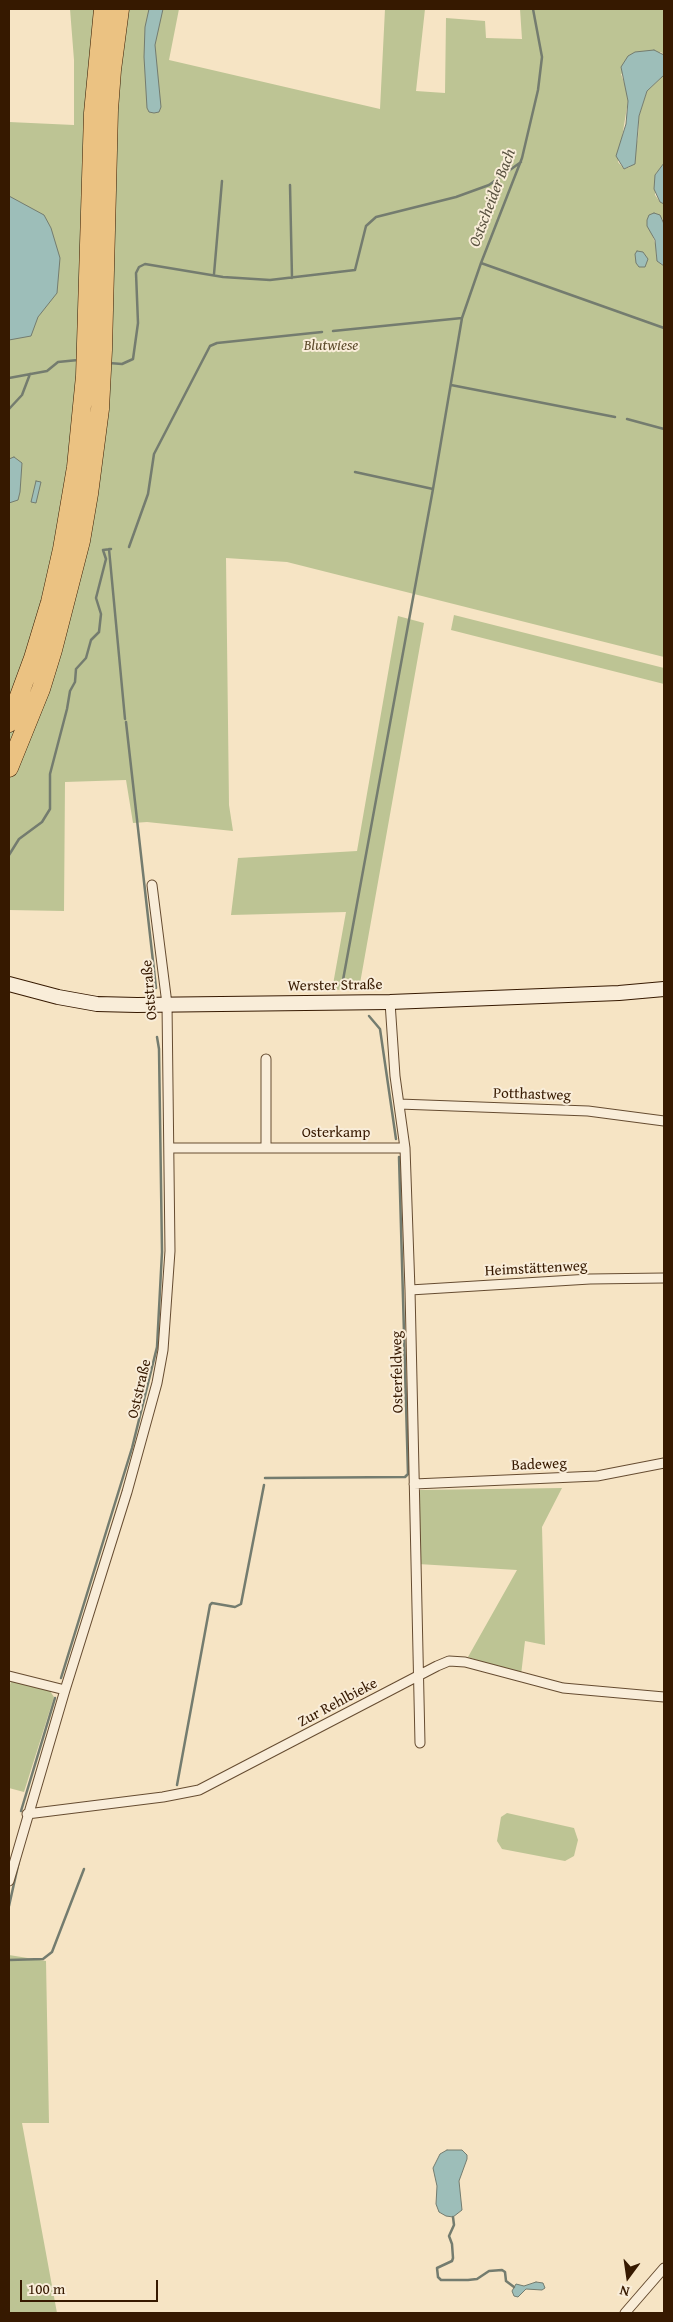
<!DOCTYPE html>
<meta charset="utf-8">
<style>
body{margin:0}
#map{position:relative;width:673px;height:2322px;overflow:hidden;background:#f6e4c4;font-family:"Gentium Book Plus",serif}
canvas{display:block}
.frame{position:absolute;inset:0;border:10px solid #361900;pointer-events:none}
.north{position:absolute;left:603px;top:2252px;width:50px;height:50px;-webkit-text-stroke:4px #f9edd9;paint-order:stroke;rotate:194deg;font-size:14px;font-weight:700;line-height:20px;text-align:center;color:#361900}
.north::after{content:'';display:block;margin:auto;width:18px;height:22px;background:#361900;clip-path:polygon(50% 0,100% 100%,50% 72%,0 100%)}
.scale{position:absolute;left:20px;top:2280px;width:138px;height:22px;box-sizing:border-box;border:2px solid #361900;border-top:0;padding-left:6px;font-size:15px;line-height:18px;white-space:nowrap;color:#361900;-webkit-text-stroke:4px #f9edd9;paint-order:stroke}
</style>
<div id="map">
<canvas width="673" height="2322"></canvas>
<div class="frame"></div>
<div class="north">N</div>
<div class="scale">100 m</div>
</div>
<script>
const ctx = document.querySelector('canvas').getContext('2d');
ctx.lineJoin = 'round';
function fill(path, color) {
  ctx.fillStyle = color;
  ctx.fill(path, 'evenodd');
}
function shape(rows) {
  const path = new Path2D();
  for (const r of rows) {
    path.moveTo(r[0], r[1]);
    for (let i = 2; i < r.length; i += 2) path.lineTo(r[i], r[i + 1]);
  }
  return path;
}
function strokePath(path, color, width, dash) {
  ctx.strokeStyle = color;
  ctx.lineWidth = width;
  ctx.lineCap = dash ? 'butt' : 'round';
  ctx.setLineDash(dash || []);
  ctx.stroke(path);
}
function drawText(font, color, halo, rows, align = 'center') {
  ctx.font = font + ' "Gentium Book Plus",serif';
  ctx.lineWidth = 4;
  ctx.setLineDash([]);
  ctx.textBaseline = 'middle';
  ctx.strokeStyle = halo;
  ctx.fillStyle = color;
  for (const [text, x, y, turn = 0] of rows) {
    ctx.save();
    ctx.translate(x, y);
    ctx.rotate((+turn || 0) * Math.PI / 180);
    ctx.textAlign = isNaN(turn) ? turn : align;
    if (halo) ctx.strokeText(text, 0, 0);
    ctx.fillText(text, 0, 0);
    ctx.restore();
  }
}
const green = shape([
 [70,9,179,9,169,60,380,109,385,9,425,9,416,91,445,93,446,18,485,21,486,38,522,39,520,9,664,9,664,55,661,52,621,74,627,90,628,101,618,162,624,169,630,167,638,138,639,116,647,91,664,75,664,163,655,175,655,195,660,202,664,204,664,224,662,218,652,234,656,246,656,256,661,264,664,266,664,657,287,562,226,558,229,805,233,831,147,822,133,823,126,780,65,782,64,911,9,910,9,122,74,125,74,60],
 [454,615,664,668,664,684,451,630],
 [398,616,424,623,359,989,332,990,346,912,231,915,238,858,357,851],
 [562,1488,542,1527,545,1645,525,1641,521,1675,468,1657,517,1570,418,1564,420,1490],
 [11,1681,50,1691,54,1697,24,1792,9,1788,9,1689],
 [507,1813,574,1828,578,1840,574,1856,565,1861,502,1849,497,1841,501,1817],
 [9,1955,46,1961,49,2123,22,2123,57,2313,9,2313]
]);
const water = shape([
 [149,9,163,9,155,45,161,107,159,112,154,113,149,112,147,108,144,57,145,27,149,9],
 [654,50,664,55,664,75,647,91,639,116,635,164,624,169,616,156,626,124,628,101,621,67,628,56,635,52,654,50],
 [664,163,664,204,660,202,654,189,655,175,664,163],
 [9,196,44,215,51,228,60,258,57,293,38,317,31,336,9,340,9,196],
 [654,213,660,215,664,224,664,266,657,261,655,240,647,226,647,220,649,215,654,213],
 [637,251,643,252,648,259,645,267,639,267,636,263,635,254,637,251],
 [14,457,22,463,20,492,18,500,9,503,9,459,14,457],
 [36,481,41,482,36,503,31,502,36,481],
 [447,2150,462,2150,467,2155,467,2159,459,2181,462,2210,453,2217,446,2216,439,2212,436,2204,437,2186,433,2168,440,2154,447,2150],
 [536,2282,543,2283,545,2288,542,2290,526,2289,518,2297,514,2296,512,2291,516,2284,524,2286,536,2282]
]);
const stream = shape([
 [533,9,542,57,538,90,522,158,481,263,664,328],
 [290,185,292,278],
 [214,274,222,181],
 [333,331,462,318],
 [109,363,122,364,133,359,138,323,136,273,139,267,145,264,223,277,270,280,355,270,366,226,376,217,456,197,489,185,521,162],
 [9,378,47,371,58,362,78,360],
 [451,385,615,417],
 [9,409,22,395,30,374],
 [627,419,664,429],
 [355,472,433,489],
 [129,547,148,494,154,454,210,346,217,343,322,332],
 [109,549,125,719],
 [126,722,156,988],
 [9,855,19,839,42,822,50,809,50,774,67,709,70,691,75,682,76,669,86,658,91,640,99,632,101,614,96,598,106,559,103,550,111,549],
 [343,980,433,489,462,318,481,263],
 [369,1016,380,1029,396,1139],
 [265,1478,405,1477,408,1474,399,1157],
 [61,1678,132,1448,157,1347,162,1252,159,1049,157,1037],
 [177,1785,210,1605,212,1603,235,1607,241,1604,264,1485],
 [21,1811,55,1698],
 [9,1906,19,1861],
 [9,1960,43,1959,52,1952,84,1869],
 [453,2217,454,2225,449,2236,452,2244,453,2258,452,2261,437,2268,438,2277,441,2280,468,2280,477,2279,489,2271,502,2270,505,2272,506,2281,514,2287]
]);
const street = shape([
 [390,1002,395,1076,405,1148,410,1290,420,1743],
 [266,1059,266,1147],
 [399,1104,588,1111,664,1121],
 [169,1148,405,1148],
 [410,1290,590,1279,664,1278],
 [414,1484,597,1476,664,1463],
 [9,1676,65,1690],
 [27,1814,163,1797,199,1790,437,1666,449,1661,465,1662,563,1688,664,1697],
 [9,1881,65,1690,127,1492,157,1383,163,1350,170,1251,167,1004,152,885],
 [625,2313,664,2268]
]);
const secondary = shape([
 [9,984,58,997,97,1004,137,1005,390,1002,619,993,664,989]
]);
const highway = shape([
 [9,723,33,658,50,602,62,549,76,467,85,376,93,113,103,9],
 [9,768,41,689,53,650,81,541,89,494,100,409,103,350,109,110,112,70,120,9]
]);
const parkNames = [
 ["Blutwiese",331,346]
];
const streetNames = [
 ["Werster Straße",335,986,-1],
 ["Oststraße",150,990,-95],
 ["Potthastweg",532,1095,2],
 ["Osterkamp",336,1133],
 ["Heimstättenweg",536,1269,-3],
 ["Osterfeldweg",398,1372,-91],
 ["Oststraße",140,1389,-77],
 ["Badeweg",539,1465,-2],
 ["Zur Rehlbieke",338,1703,-28]
];
const waterNames = [
 ["Ostscheider Bach",493,198,-69]
];
fill(green, '#bdc494');
fill(water, '#9dbeb9');
strokePath(water, '#747c6f', 1);
strokePath(stream, '#747c6f', 2.5);
strokePath(street, '#664c31', 11);
strokePath(secondary, '#361900', 16);
strokePath(highway, '#361900', 19);
strokePath(street, '#f9edd9', 9);
strokePath(secondary, '#f9edd9', 14);
strokePath(highway, '#ebc282', 18);
drawText('italic 15px', '#5e4c2c', '#f9edd9', parkNames);
drawText('15px', '#361900', '#f9edd9', streetNames);
drawText('italic 16px', '#5a5341', '#f9edd9', waterNames);
</script>
